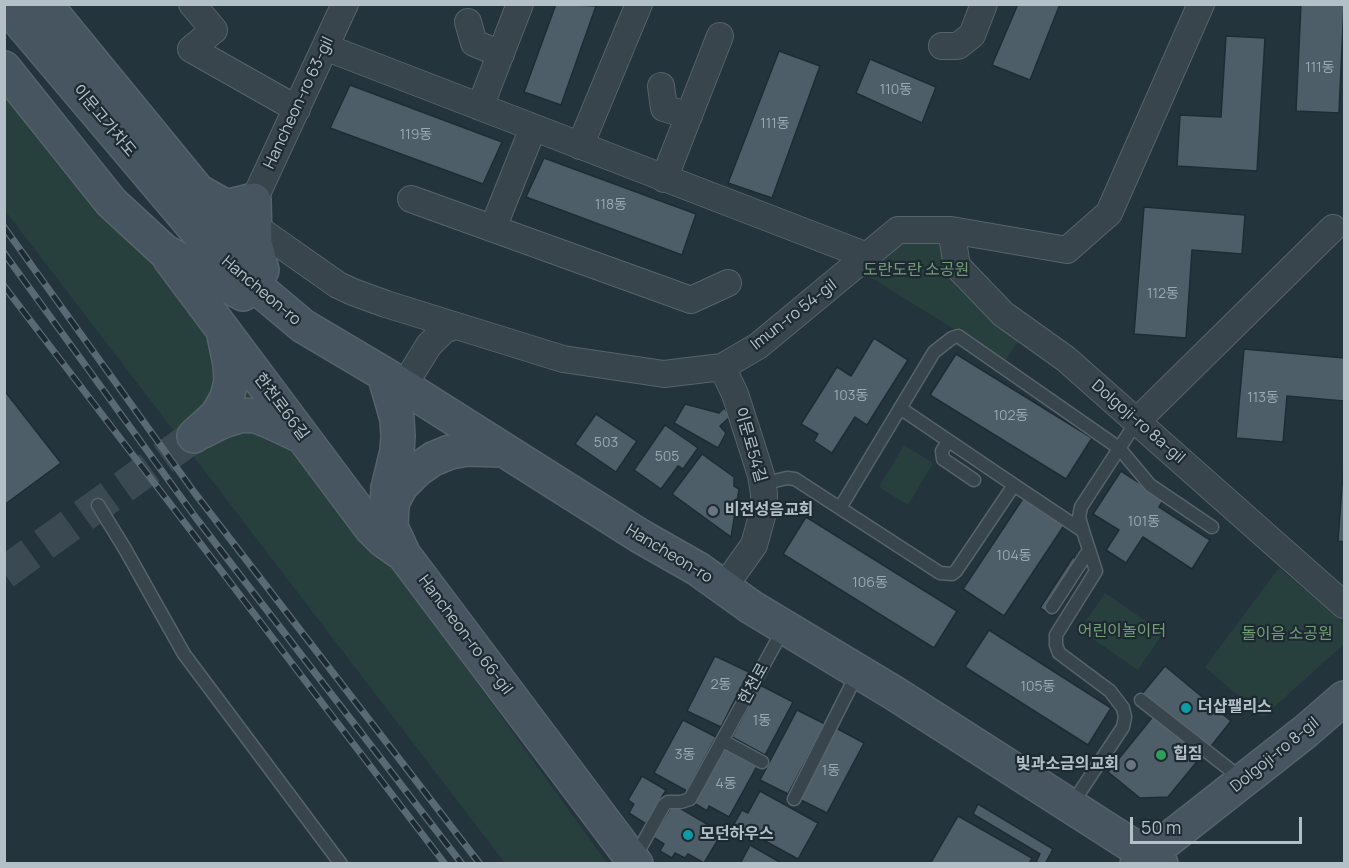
<!DOCTYPE html>
<meta charset="utf-8">
<style>
body{margin:0}
#map{position:relative;width:1349px;height:868px;overflow:hidden;background:#24343d;font-family:Manrope,sans-serif}
canvas{display:block}
.frame{position:absolute;inset:0;border:6px solid #b4c0c8;pointer-events:none}
.scale{position:absolute;left:1130px;top:817px;width:172px;height:27px;box-sizing:border-box;border:3px solid #b4c0c8;border-top:0;padding-left:8px;font-size:18px;line-height:21px;white-space:nowrap;color:#b4c0c8;-webkit-text-stroke:4px #1d2a32;paint-order:stroke}
</style>
<div id="map">
<canvas width="1349" height="868"></canvas>
<div class="frame"></div>
<div class="scale">50 m</div>
</div>
<script>
const ctx = document.querySelector('canvas').getContext('2d');
ctx.lineJoin = 'round';
function fill(path, color) {
  ctx.fillStyle = color;
  ctx.fill(path, 'evenodd');
}
function shape(rows) {
  const path = new Path2D();
  for (const r of rows) {
    path.moveTo(r[0], r[1]);
    for (let i = 2; i < r.length; i += 2) path.lineTo(r[i], r[i + 1]);
  }
  return path;
}
function strokePath(path, color, width, dash) {
  ctx.strokeStyle = color;
  ctx.lineWidth = width;
  ctx.lineCap = dash ? 'butt' : 'round';
  ctx.setLineDash(dash || []);
  ctx.stroke(path);
}
function drawText(font, color, halo, rows, align = 'center') {
  ctx.font = font + ' Manrope,"Noto Sans KR",sans-serif';
  ctx.lineWidth = 4.5;
  ctx.setLineDash([]);
  ctx.textBaseline = 'middle';
  ctx.strokeStyle = halo;
  ctx.fillStyle = color;
  for (const [text, x, y, turn = 0] of rows) {
    ctx.save();
    ctx.translate(x, y);
    ctx.rotate((+turn || 0) * Math.PI / 180);
    ctx.textAlign = isNaN(turn) ? turn : align;
    if (halo) ctx.strokeText(text, 0, 0);
    ctx.fillText(text, 0, 0);
    ctx.restore();
  }
}
const green = shape([
 [5,66,307,448,607,863,505,863,7,213,5,209],
 [904,241,941,242,947,271,1018,342,1005,361,867,275],
 [904,445,933,463,908,505,879,487],
 [1279,568,1344,623,1344,644,1263,717,1205,667],
 [1105,593,1163,633,1138,670,1080,630]
]);
const building = shape([
 [556,4,596,6,561,105,524,92,556,4],
 [1018,4,1060,4,1030,80,992,65,1018,4],
 [1301,4,1344,4,1339,113,1296,111,1301,4],
 [1226,36,1265,38,1257,171,1177,166,1180,115,1221,117,1226,36],
 [779,51,820,66,772,198,728,183,779,51],
 [870,59,936,87,922,123,856,93,870,59],
 [350,85,502,142,483,184,330,128,350,85],
 [544,158,696,214,682,255,526,197,544,158],
 [1144,207,1245,215,1242,254,1192,250,1186,338,1134,334,1144,207],
 [874,338,908,360,867,425,855,417,832,453,814,441,818,434,801,424,837,367,851,376,874,338],
 [1244,349,1344,358,1344,401,1287,396,1283,442,1236,438,1244,349],
 [956,354,1092,438,1066,479,930,395,956,354],
 [4,390,61,463,4,505,4,390],
 [685,404,719,413,724,408,731,416,720,426,726,433,718,448,674,423,685,404],
 [596,414,637,441,616,472,575,444,596,414],
 [665,425,698,448,683,469,678,466,661,489,634,470,665,425],
 [702,454,734,477,734,486,739,489,731,537,672,494,702,454],
 [1344,459,1344,542,1338,541,1344,459],
 [1121,471,1164,499,1159,507,1210,540,1192,569,1143,537,1126,563,1106,550,1119,530,1093,514,1121,471],
 [1024,497,1065,524,1004,616,963,589,1024,497],
 [806,517,957,611,934,648,783,554,806,517],
 [1073,557,1086,565,1053,616,1040,608,1073,557],
 [989,630,1111,708,1088,745,965,667,989,630],
 [715,656,749,672,721,727,687,711,715,656],
 [1165,666,1231,721,1208,750,1141,695,1165,666],
 [760,685,793,702,765,755,732,737,760,685],
 [797,710,825,724,788,794,760,780,797,710],
 [1155,714,1204,753,1168,797,1140,798,1108,772,1155,714],
 [683,720,716,737,687,791,654,773,683,720],
 [836,728,864,743,827,813,799,799,836,728],
 [725,748,757,766,729,817,709,806,707,811,694,803,725,748],
 [642,776,666,790,646,824,629,813,634,804,628,800,642,776],
 [760,791,818,823,798,859,734,824,742,810,748,813,760,791],
 [673,804,722,833,704,863,688,854,685,858,675,853,672,858,660,851,664,844,653,837,673,804],
 [978,804,1053,849,1045,864,1036,862,1040,854,973,814,978,804],
 [958,816,1032,858,1029,864,930,864,958,816],
 [750,845,783,864,740,864,750,845]
]);
const secondaryTunnel = shape([
 [4,573,194,436]
]);
const lane = shape([
 [948,441,942,451,943,459,974,480],
 [762,484,787,478,795,479,940,573,952,574,956,571,1014,485,900,408],
 [1014,485,1083,531],
 [98,505,125,549,184,654,341,864],
 [840,508,934,352,952,338,958,336,1119,448,1150,485,1212,527],
 [1052,607,1089,550],
 [1141,700,1242,779],
 [723,741,762,762],
 [794,799,857,674],
 [1072,804,1123,727,1125,717,1123,708,1110,691,1059,653,1056,645,1056,635,1096,571,1083,531,1079,517,1081,507,1137,421],
 [634,859,664,805,668,802,681,802,690,799,784,628]
]);
const street = shape([
 [192,4,214,30,191,49,297,109],
 [468,22,474,43,501,54],
 [942,46,958,46,972,35,984,4],
 [325,47,867,256],
 [661,86,664,108,689,116],
 [480,107,520,4],
 [580,146,639,4],
 [664,179,720,36],
 [411,199,691,300,728,283],
 [254,200,345,4],
 [254,226,338,285,353,292,386,304,563,359,664,374,722,367,758,346,898,230,951,230,1067,250,1109,213,1201,4],
 [493,228,533,128],
 [951,230,957,266,1003,314,1066,359,1344,605],
 [722,367,735,394,761,475,764,493,764,509,754,545,724,587],
 [403,387,429,345,444,330,455,326],
 [1137,421,1333,228]
]);
const secondary = shape([
 [5,4,203,238,216,253,303,326,384,374,640,536,698,569,751,607,894,693,1161,864],
 [45,4,198,191,259,270],
 [4,68,111,202,164,251,243,294],
 [198,191,221,204,229,206,254,200,255,243,262,270],
 [170,259,371,528,383,540,400,552],
 [384,374,397,419,398,436,397,451,388,488,387,504],
 [201,432,223,421,242,415,256,416,269,421,301,436],
 [194,436,217,415,227,398,231,381,230,364,224,335],
 [501,450,467,449,450,452,433,459,417,470,401,486,392,503,391,527,404,555,636,864],
 [1137,864,1306,731,1344,698]
]);
const rail = shape([
 [4,227,194,492,480,864],
 [4,253,196,518,462,864],
 [4,286,445,864]
]);
const markers = [
 [713,511,6,"#6b7280"],
 [1186,708,6,"#0f9aa8"],
 [1161,755,6,"#2e9e5b"],
 [1131,765,6,"#6b7280"],
 [688,835,6,"#0f9aa8"]
];
const numberNames = [
 ["111동",1320,68],
 ["110동",896,90],
 ["111동",775,124],
 ["119동",416,135],
 ["118동",611,205],
 ["112동",1163,294],
 ["103동",851,396],
 ["113동",1263,398],
 ["102동",1011,416],
 ["503",606,443],
 ["505",667,457],
 ["101동",1144,522],
 ["104동",1014,556],
 ["106동",870,583],
 ["2동",721,685],
 ["105동",1038,687],
 ["1동",762,721],
 ["3동",685,755],
 ["1동",831,771],
 ["4동",726,784]
];
const streetNames = [
 ["Hancheon-ro 63-gil",299,103,-65],
 ["이문고가차도",104,121,50],
 ["Hancheon-ro",261,291,40],
 ["Imun-ro 54-gil",794,315,-38],
 ["한천로66길",281,407,53],
 ["Dolgoji-ro 8a-gil",1138,422,41],
 ["이문로54길",750,445,74],
 ["Hancheon-ro",669,554,31],
 ["Hancheon-ro 66-gil",465,635,53],
 ["한천로",754,684,-61],
 ["Dolgoji-ro 8-gil",1275,755,-39]
];
const parkNames = [
 ["도란도란 소공원",916,271],
 ["어린이놀이터",1122,632],
 ["돌이음 소공원",1287,635]
];
const poiNames = [
 ["비전성음교회",725,511],
 ["더샵팰리스",1198,708],
 ["힙짐",1173,755],
 ["빛과소금의교회",1119,765,"right"],
 ["모던하우스",700,835]
];
fill(green, '#27403d');
fill(building, '#4e5e68');
strokePath(building, '#1f2c34', 1.5);
strokePath(secondaryTunnel, '#3a4952', 33, [33, 16]);
strokePath(lane, '#56636b', 15);
strokePath(street, '#56636b', 28);
strokePath(secondary, '#56636b', 36);
strokePath(lane, '#38454d', 12);
strokePath(street, '#38454d', 26);
strokePath(secondary, '#465560', 33);
strokePath(rail, '#5a6a74', 7);
strokePath(rail, '#1d2a32', 4.5, [14]);
for (const [x, y, r, color] of markers) {
  const dot = new Path2D();
  dot.arc(x, y, r, 0, 2 * Math.PI);
  ctx.fillStyle = color;
  ctx.fill(dot);
  strokePath(dot, '#1d2a32', 2);
}
drawText('14px', '#9aa8b0', null, numberNames);
drawText('16px', '#b4c0c8', '#1d2a32', streetNames);
drawText('16px', '#739d74', '#1d2a32', parkNames);
drawText('bold 16px', '#b4c0c8', '#1d2a32', poiNames, 'left');
</script>
